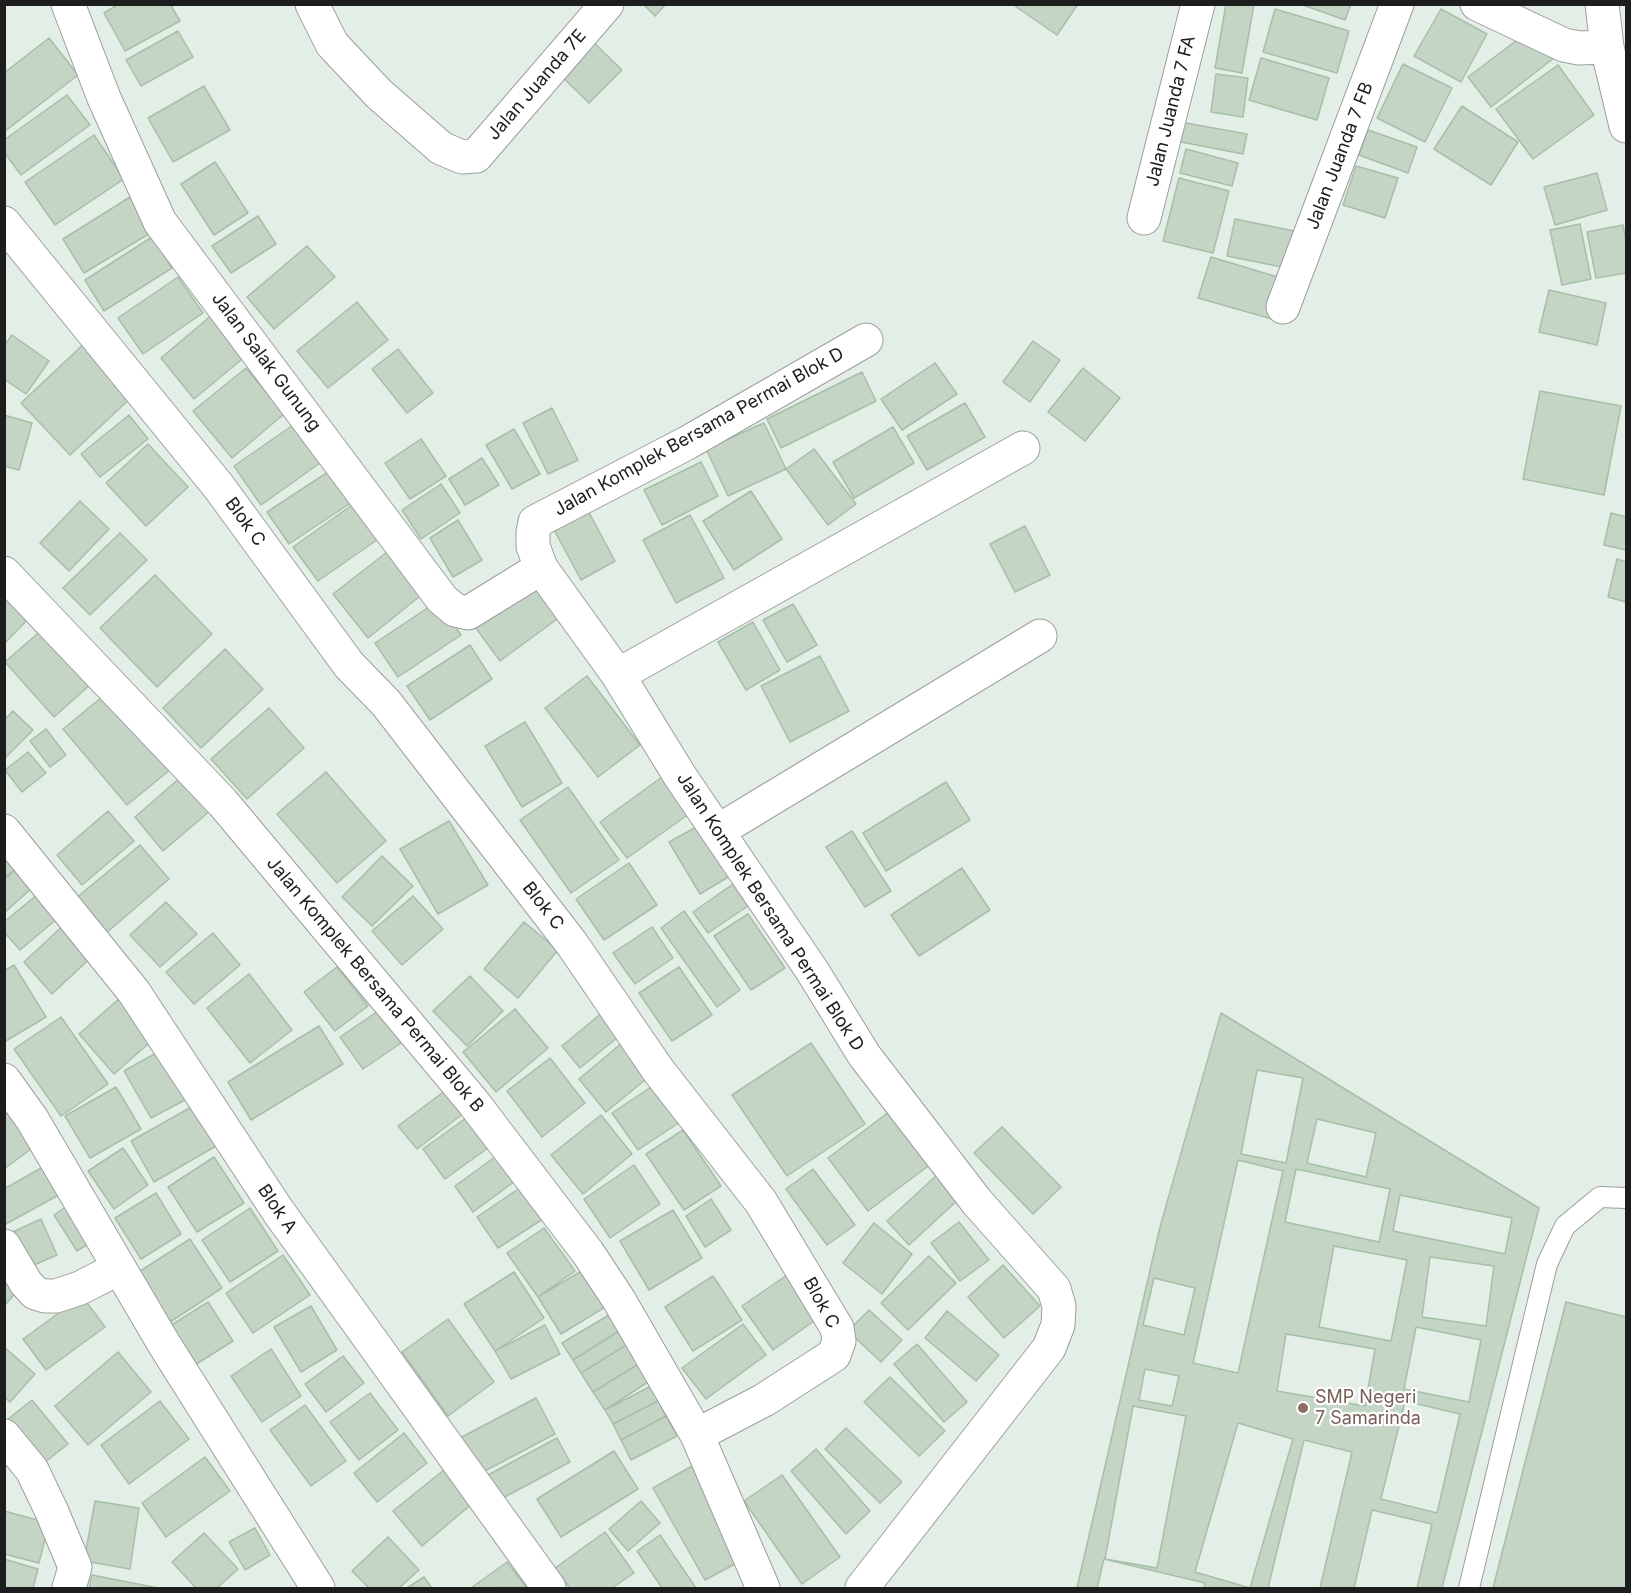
<!DOCTYPE html>
<style>
body{margin:0}
#map{position:relative;width:1631px;height:1593px;overflow:hidden;background:#e3eee6;font-family:Inter,sans-serif}
canvas{display:block}
.frame{position:absolute;inset:0;border:6px solid #1d1d1d;pointer-events:none}
</style>
<div id="map">
<canvas width="1631" height="1593"></canvas>
<div class="frame"></div>
</div>
<script>
const ctx = document.querySelector('canvas').getContext('2d');
ctx.lineJoin = 'round';
function fill(path, color) {
  ctx.fillStyle = color;
  ctx.fill(path, 'evenodd');
}
function shape(rows) {
  const path = new Path2D();
  for (const r of rows) {
    path.moveTo(r[0], r[1]);
    for (let i = 2; i < r.length; i += 2) path.lineTo(r[i], r[i + 1]);
  }
  return path;
}
function strokePath(path, color, width, dash) {
  ctx.strokeStyle = color;
  ctx.lineWidth = width;
  ctx.lineCap = dash ? 'butt' : 'round';
  ctx.setLineDash(dash || []);
  ctx.stroke(path);
}
function drawText(font, color, halo, rows, align = 'center') {
  ctx.font = font + ' Inter,sans-serif';
  ctx.lineWidth = 4.5;
  ctx.setLineDash([]);
  ctx.textBaseline = 'middle';
  ctx.strokeStyle = halo;
  ctx.fillStyle = color;
  for (const [text, x, y, turn = 0] of rows) {
    ctx.save();
    ctx.translate(x, y);
    ctx.rotate((+turn || 0) * Math.PI / 180);
    ctx.textAlign = isNaN(turn) ? turn : align;
    if (halo) ctx.strokeText(text, 0, 0);
    ctx.fillText(text, 0, 0);
    ctx.restore();
  }
}
const building = shape([
 [119,4,170,4,180,21,125,51,104,13,119,4],
 [643,4,666,4,655,16,643,4],
 [1012,4,1078,4,1057,35,1012,4],
 [1226,4,1254,4,1242,73,1215,68,1226,4],
 [1300,4,1351,4,1345,20,1300,4],
 [1275,9,1349,31,1337,73,1263,52,1275,9],
 [1441,9,1487,34,1461,82,1414,56,1441,9],
 [178,31,193,57,141,86,126,60,178,31],
 [1529,31,1554,58,1491,107,1468,77,1529,31],
 [587,36,622,70,589,103,554,69,587,36],
 [49,38,78,75,4,132,4,73,49,38],
 [1261,58,1329,78,1317,120,1249,100,1261,58],
 [1403,64,1452,88,1425,142,1377,118,1403,64],
 [1558,65,1594,115,1533,159,1496,109,1558,65],
 [1216,74,1248,78,1243,117,1211,112,1216,74],
 [204,86,230,130,173,162,148,118,204,86],
 [67,95,90,125,21,175,4,152,4,140,67,95],
 [1462,106,1518,142,1491,185,1434,149,1462,106],
 [1169,120,1247,134,1243,154,1166,139,1169,120],
 [1368,130,1417,147,1408,173,1359,155,1368,130],
 [94,135,124,179,55,225,25,182,94,135],
 [1186,149,1238,163,1232,186,1180,173,1186,149],
 [215,162,248,213,214,235,181,184,215,162],
 [1356,166,1398,178,1385,218,1343,205,1356,166],
 [1597,173,1607,210,1555,225,1544,187,1597,173],
 [1179,178,1229,191,1213,253,1163,241,1179,178],
 [130,197,152,232,84,273,63,239,130,197],
 [258,216,276,244,231,273,212,246,258,216],
 [1235,219,1294,231,1287,268,1227,256,1235,219],
 [1580,224,1591,279,1562,285,1550,230,1580,224],
 [1623,225,1626,242,1626,273,1596,278,1587,232,1623,225],
 [152,237,172,268,104,311,85,280,152,237],
 [307,246,335,277,274,329,247,297,307,246],
 [1211,257,1291,281,1279,321,1198,298,1211,257],
 [178,277,203,313,143,354,118,318,178,277],
 [1549,290,1606,303,1597,345,1539,332,1549,290],
 [357,302,388,340,328,388,297,351,357,302],
 [219,309,253,350,194,399,161,358,219,309],
 [12,335,49,361,26,394,4,379,4,346,12,335],
 [88,340,137,392,70,455,21,403,88,340],
 [1033,341,1060,360,1030,402,1003,382,1033,341],
 [398,349,433,393,407,413,372,369,398,349],
 [935,363,957,394,902,430,881,399,935,363],
 [246,368,284,414,232,458,193,411,246,368],
 [1083,368,1120,398,1085,441,1048,412,1083,368],
 [862,372,876,401,781,448,767,419,862,372],
 [1540,391,1621,406,1604,495,1523,479,1540,391],
 [965,403,985,437,927,470,907,436,965,403],
 [552,408,578,460,548,474,523,423,552,408],
 [4,415,32,423,19,470,4,466,4,415],
 [129,415,148,439,100,477,81,454,129,415],
 [764,423,786,469,728,496,706,449,764,423],
 [293,425,320,463,261,505,234,466,293,425],
 [893,427,914,463,854,498,833,462,893,427],
 [514,429,540,474,512,489,486,445,514,429],
 [421,439,446,476,410,499,385,463,421,439],
 [148,444,188,487,146,526,106,483,148,444],
 [814,449,856,504,828,525,786,469,814,449],
 [482,458,499,485,465,505,449,479,482,458],
 [701,462,718,496,662,525,644,490,701,462],
 [331,470,352,502,289,544,267,512,331,470],
 [441,484,460,513,421,539,402,510,441,484],
 [751,491,782,539,734,570,703,521,751,491],
 [359,500,384,535,318,581,293,547,359,500],
 [80,501,109,529,69,571,40,543,80,501],
 [586,507,615,561,581,580,552,526,586,507],
 [1611,513,1626,517,1626,550,1604,545,1611,513],
 [690,515,724,578,676,603,643,540,690,515],
 [458,520,482,560,453,577,430,538,458,520],
 [1025,526,1050,575,1015,592,990,544,1025,526],
 [120,533,147,560,90,615,63,588,120,533],
 [391,549,425,592,368,638,333,594,391,549],
 [1617,559,1626,562,1626,602,1608,597,1617,559],
 [155,575,212,634,157,687,100,628,155,575],
 [533,581,560,617,500,661,473,624,533,581],
 [4,587,33,614,4,644,4,587],
 [438,601,461,635,398,677,375,643,438,601],
 [793,604,817,645,787,662,763,620,793,604],
 [753,622,780,670,746,690,718,642,753,622],
 [44,628,92,683,54,717,5,662,44,628],
 [470,645,492,679,430,720,407,686,470,645],
 [225,649,263,689,201,748,163,708,225,649],
 [820,656,849,711,790,742,761,686,820,656],
 [587,676,640,745,598,777,545,708,587,676],
 [107,693,171,769,127,805,63,729,107,693],
 [269,708,304,748,247,799,211,759,269,708],
 [13,711,33,730,4,759,4,720,13,711],
 [525,722,562,783,522,807,485,746,525,722],
 [46,729,66,755,50,767,30,741,46,729],
 [28,752,46,773,22,792,5,770,28,752],
 [326,772,386,841,337,883,277,814,326,772],
 [182,776,211,810,163,851,135,817,182,776],
 [662,777,689,814,627,858,600,822,662,777],
 [946,782,970,820,886,871,863,833,946,782],
 [568,787,619,860,571,893,520,820,568,787],
 [108,811,134,841,82,885,57,855,108,811],
 [449,821,488,885,438,914,400,849,449,821],
 [700,825,730,876,700,894,669,842,700,825],
 [852,831,891,891,865,907,826,847,852,831],
 [140,845,169,879,105,934,75,899,140,845],
 [4,855,16,869,4,878,4,855],
 [382,856,413,886,372,926,342,897,382,856],
 [629,863,657,905,604,940,576,899,629,863],
 [962,868,990,910,919,956,891,915,962,868],
 [16,869,32,888,4,913,4,880,16,869],
 [733,884,748,906,708,933,693,912,733,884],
 [38,894,58,918,20,950,4,932,4,922,38,894],
 [413,896,443,929,402,965,372,931,413,896],
 [166,902,197,934,160,967,130,935,166,902],
 [684,911,740,990,717,1007,661,928,684,911],
 [748,914,785,968,751,990,714,936,748,914],
 [69,920,98,951,52,994,24,962,69,920],
 [524,922,558,950,518,998,484,969,524,922],
 [652,927,673,958,635,984,613,953,652,927],
 [213,933,240,965,194,1004,166,972,213,933],
 [14,965,46,1017,4,1042,4,971,14,965],
 [337,967,368,1006,335,1031,304,992,337,967],
 [679,967,712,1015,672,1041,639,993,679,967],
 [249,974,292,1030,250,1063,207,1008,249,974],
 [470,976,503,1011,467,1046,433,1011,470,976],
 [120,998,156,1037,114,1074,79,1034,120,998],
 [384,1007,407,1039,363,1069,340,1037,384,1007],
 [609,1007,628,1029,580,1068,562,1046,609,1007],
 [515,1009,548,1048,496,1092,463,1052,515,1009],
 [1221,1013,1539,1208,1442,1588,1077,1588,1160,1227,1221,1013],
 [61,1017,108,1084,61,1116,14,1049,61,1017],
 [319,1026,343,1064,251,1120,228,1082,319,1026],
 [623,1042,651,1075,606,1112,579,1079,623,1042],
 [811,1043,865,1124,787,1176,732,1095,811,1043],
 [158,1052,185,1100,151,1118,124,1071,158,1052],
 [550,1058,585,1103,542,1137,507,1091,550,1058],
 [1257,1070,1303,1078,1286,1163,1241,1154,1257,1070],
 [654,1085,680,1122,638,1150,612,1113,654,1085],
 [116,1087,141,1129,90,1158,65,1116,116,1087],
 [446,1090,464,1113,417,1149,398,1126,446,1090],
 [193,1106,216,1146,154,1182,131,1141,193,1106],
 [13,1108,39,1143,4,1169,4,1115,13,1108],
 [894,1108,935,1161,868,1211,828,1158,894,1108],
 [601,1115,632,1154,583,1194,551,1155,601,1115],
 [466,1118,488,1148,445,1179,423,1149,466,1118],
 [1317,1119,1376,1133,1366,1177,1307,1163,1317,1119],
 [1002,1127,1061,1187,1033,1214,974,1153,1002,1127],
 [683,1130,721,1186,684,1210,646,1154,683,1130],
 [123,1148,148,1185,114,1209,88,1171,123,1148],
 [499,1154,518,1179,473,1212,455,1186,499,1154],
 [214,1157,244,1203,197,1232,168,1187,214,1157],
 [1238,1160,1283,1171,1238,1373,1193,1363,1238,1160],
 [50,1163,66,1191,4,1225,4,1189,50,1163],
 [634,1165,660,1204,610,1238,584,1199,634,1165],
 [813,1169,855,1225,827,1245,786,1189,813,1169],
 [1296,1169,1390,1189,1379,1242,1285,1222,1296,1169],
 [937,1175,960,1198,909,1245,887,1221,937,1175],
 [521,1187,543,1219,498,1248,477,1217,521,1187],
 [156,1193,181,1234,141,1259,115,1218,156,1193],
 [1400,1195,1512,1218,1505,1254,1393,1231,1400,1195],
 [711,1199,731,1230,705,1247,686,1216,711,1199],
 [73,1202,96,1239,77,1251,54,1215,73,1202],
 [250,1208,278,1251,230,1282,202,1240,250,1208],
 [673,1210,702,1258,649,1290,620,1241,673,1210],
 [41,1219,57,1255,20,1271,4,1236,41,1219],
 [959,1222,989,1260,960,1281,931,1243,959,1222],
 [874,1223,912,1254,882,1294,843,1263,874,1223],
 [544,1228,575,1271,538,1297,507,1253,544,1228],
 [190,1239,222,1288,167,1324,134,1275,190,1239],
 [1334,1246,1407,1260,1391,1341,1319,1327,1334,1246],
 [283,1255,310,1295,253,1333,226,1293,283,1255],
 [929,1256,956,1283,908,1330,881,1303,929,1256],
 [1430,1257,1494,1266,1486,1326,1422,1317,1430,1257],
 [1003,1265,1040,1306,1004,1338,968,1297,1003,1265],
 [583,1270,605,1307,561,1334,538,1297,583,1270],
 [514,1272,544,1318,495,1351,464,1304,514,1272],
 [787,1275,817,1319,773,1350,742,1306,787,1275],
 [4,1276,19,1289,4,1306,4,1276],
 [713,1276,742,1320,693,1351,665,1307,713,1276],
 [1154,1278,1195,1288,1184,1335,1143,1325,1154,1278],
 [82,1296,105,1327,46,1370,23,1339,82,1296],
 [208,1302,233,1341,195,1365,170,1326,208,1302],
 [1566,1302,1626,1317,1626,1588,1493,1588,1566,1302],
 [311,1306,337,1350,301,1372,274,1327,311,1306],
 [869,1310,902,1340,881,1362,848,1331,869,1310],
 [947,1311,999,1355,976,1381,925,1338,947,1311],
 [609,1315,619,1331,573,1360,562,1343,609,1315],
 [448,1319,494,1382,448,1416,402,1352,448,1319],
 [743,1324,766,1355,706,1399,682,1368,743,1324],
 [545,1325,560,1354,511,1379,495,1351,545,1325],
 [1416,1327,1481,1340,1469,1402,1404,1389,1416,1327],
 [619,1331,628,1344,581,1373,573,1360,619,1331],
 [1286,1334,1375,1349,1365,1406,1277,1391,1286,1334],
 [628,1344,640,1363,593,1392,581,1373,628,1344],
 [917,1344,967,1402,944,1422,894,1364,917,1344],
 [4,1347,35,1374,10,1402,4,1397,4,1347],
 [271,1349,301,1396,262,1422,231,1376,271,1349],
 [118,1352,151,1392,88,1445,55,1406,118,1352],
 [343,1356,364,1383,326,1412,305,1384,343,1356],
 [640,1363,651,1380,605,1410,593,1392,640,1363],
 [1145,1369,1179,1376,1172,1406,1139,1400,1145,1369],
 [890,1377,945,1431,919,1456,864,1402,890,1377],
 [651,1386,658,1401,613,1424,605,1410,651,1386],
 [370,1393,398,1430,359,1460,330,1422,370,1393],
 [536,1398,555,1434,479,1474,460,1438,536,1398],
 [32,1400,68,1444,44,1463,8,1419,32,1400],
 [160,1401,189,1439,129,1484,101,1445,160,1401],
 [658,1401,666,1416,621,1440,613,1424,658,1401],
 [1405,1401,1460,1414,1437,1513,1381,1499,1405,1401],
 [305,1405,346,1461,311,1486,270,1430,305,1405],
 [1133,1406,1186,1416,1157,1568,1105,1559,1133,1406],
 [666,1416,677,1436,631,1460,621,1440,666,1416],
 [1238,1423,1293,1439,1250,1588,1195,1572,1238,1423],
 [846,1428,902,1482,880,1503,825,1449,846,1428],
 [404,1433,427,1463,377,1502,354,1473,404,1433],
 [557,1438,570,1462,501,1499,488,1475,557,1438],
 [1304,1440,1352,1452,1320,1588,1268,1588,1304,1440],
 [816,1449,870,1511,846,1534,791,1471,816,1449],
 [614,1451,638,1489,561,1537,537,1499,614,1451],
 [205,1457,230,1491,166,1537,142,1503,205,1457],
 [692,1466,744,1559,705,1580,653,1488,692,1466],
 [445,1469,473,1503,422,1546,393,1511,445,1469],
 [782,1475,840,1557,802,1584,744,1501,782,1475],
 [95,1501,139,1508,130,1569,84,1561,95,1501],
 [641,1501,660,1523,628,1551,609,1529,641,1501],
 [1372,1510,1432,1524,1417,1588,1354,1588,1372,1510],
 [4,1511,49,1523,39,1563,4,1554,4,1511],
 [255,1528,270,1555,245,1570,229,1542,255,1528],
 [605,1532,634,1573,612,1588,570,1588,555,1568,605,1532],
 [204,1533,238,1569,217,1588,196,1588,172,1562,204,1533],
 [660,1535,696,1588,662,1588,637,1551,660,1535],
 [388,1537,419,1570,399,1588,369,1588,352,1571,388,1537],
 [4,1559,38,1569,33,1588,4,1588,4,1559],
 [1104,1559,1205,1583,1204,1588,1097,1588,1104,1559],
 [507,1562,526,1587,471,1588,507,1562],
 [92,1575,158,1588,89,1588,92,1575],
 [424,1577,432,1588,407,1588,424,1577]
]);
const lane = shape([
 [1469,1588,1547,1264,1565,1226,1600,1197,1626,1198]
]);
const street = shape([
 [68,4,104,98,160,222,442,599,455,610,468,613,541,568],
 [312,4,332,44,379,94,441,148,462,157,476,156,607,4],
 [1477,4,1564,45,1579,48,1607,47],
 [1602,4,1607,47,1626,126],
 [1144,218,1198,4],
 [4,223,219,487,349,665,386,703,572,944,658,1070,761,1202,837,1328,839,1341,834,1355,764,1400,697,1435,763,1588],
 [1283,307,1397,4],
 [4,573,223,803,473,1102,588,1253,619,1300,697,1435],
 [618,675,1023,448],
 [4,831,134,992,278,1211,549,1588],
 [718,831,1040,636],
 [4,1080,32,1119,164,1344,318,1588],
 [4,1246,26,1283,35,1293,45,1296,56,1296,80,1288,119,1268],
 [4,1436,32,1470,52,1512,75,1567,69,1588],
 [862,1588,1049,1348,1058,1325,1059,1306,1054,1289,977,1202,864,1055,813,972,680,776,618,675,541,568,533,546,533,532,535,522,687,443,866,340]
]);
const markers = [
 [1303,1408,6,"#8d6e63"]
];
const streetNames = [
 ["Jalan Juanda 7E",537,85,-49],
 ["Jalan Juanda 7 FA",1171,111,-76],
 ["Jalan Juanda 7 FB",1340,156,-69],
 ["Jalan Salak Gunung",266,362,53],
 ["Jalan Komplek Bersama Permai Blok D",699,432,-29],
 ["Blok C",245,522,54],
 ["Blok C",543,906,52],
 ["Jalan Komplek Bersama Permai Blok D",770,912,57],
 ["Jalan Komplek Bersama Permai Blok B",375,985,50],
 ["Blok A",277,1209,56],
 ["Blok C",821,1303,61]
];
const educationNames = [
 ["SMP Negeri",1315,1398],
 ["7 Samarinda",1315,1419]
];
fill(building, '#c4d5c5');
strokePath(building, '#a6bfa8', 1.5);
strokePath(lane, '#9e9e9e', 22);
strokePath(street, '#9e9e9e', 35);
strokePath(lane, '#fff', 20);
strokePath(street, '#fff', 33);
for (const [x, y, r, color] of markers) {
  const dot = new Path2D();
  dot.arc(x, y, r, 0, 2 * Math.PI);
  ctx.fillStyle = color;
  ctx.fill(dot);
  strokePath(dot, '#fff', 2);
}
drawText('18px', '#1d1d1d', '#fff', streetNames);
drawText('18px', '#785e54', '#fff', educationNames, 'left');
</script>
